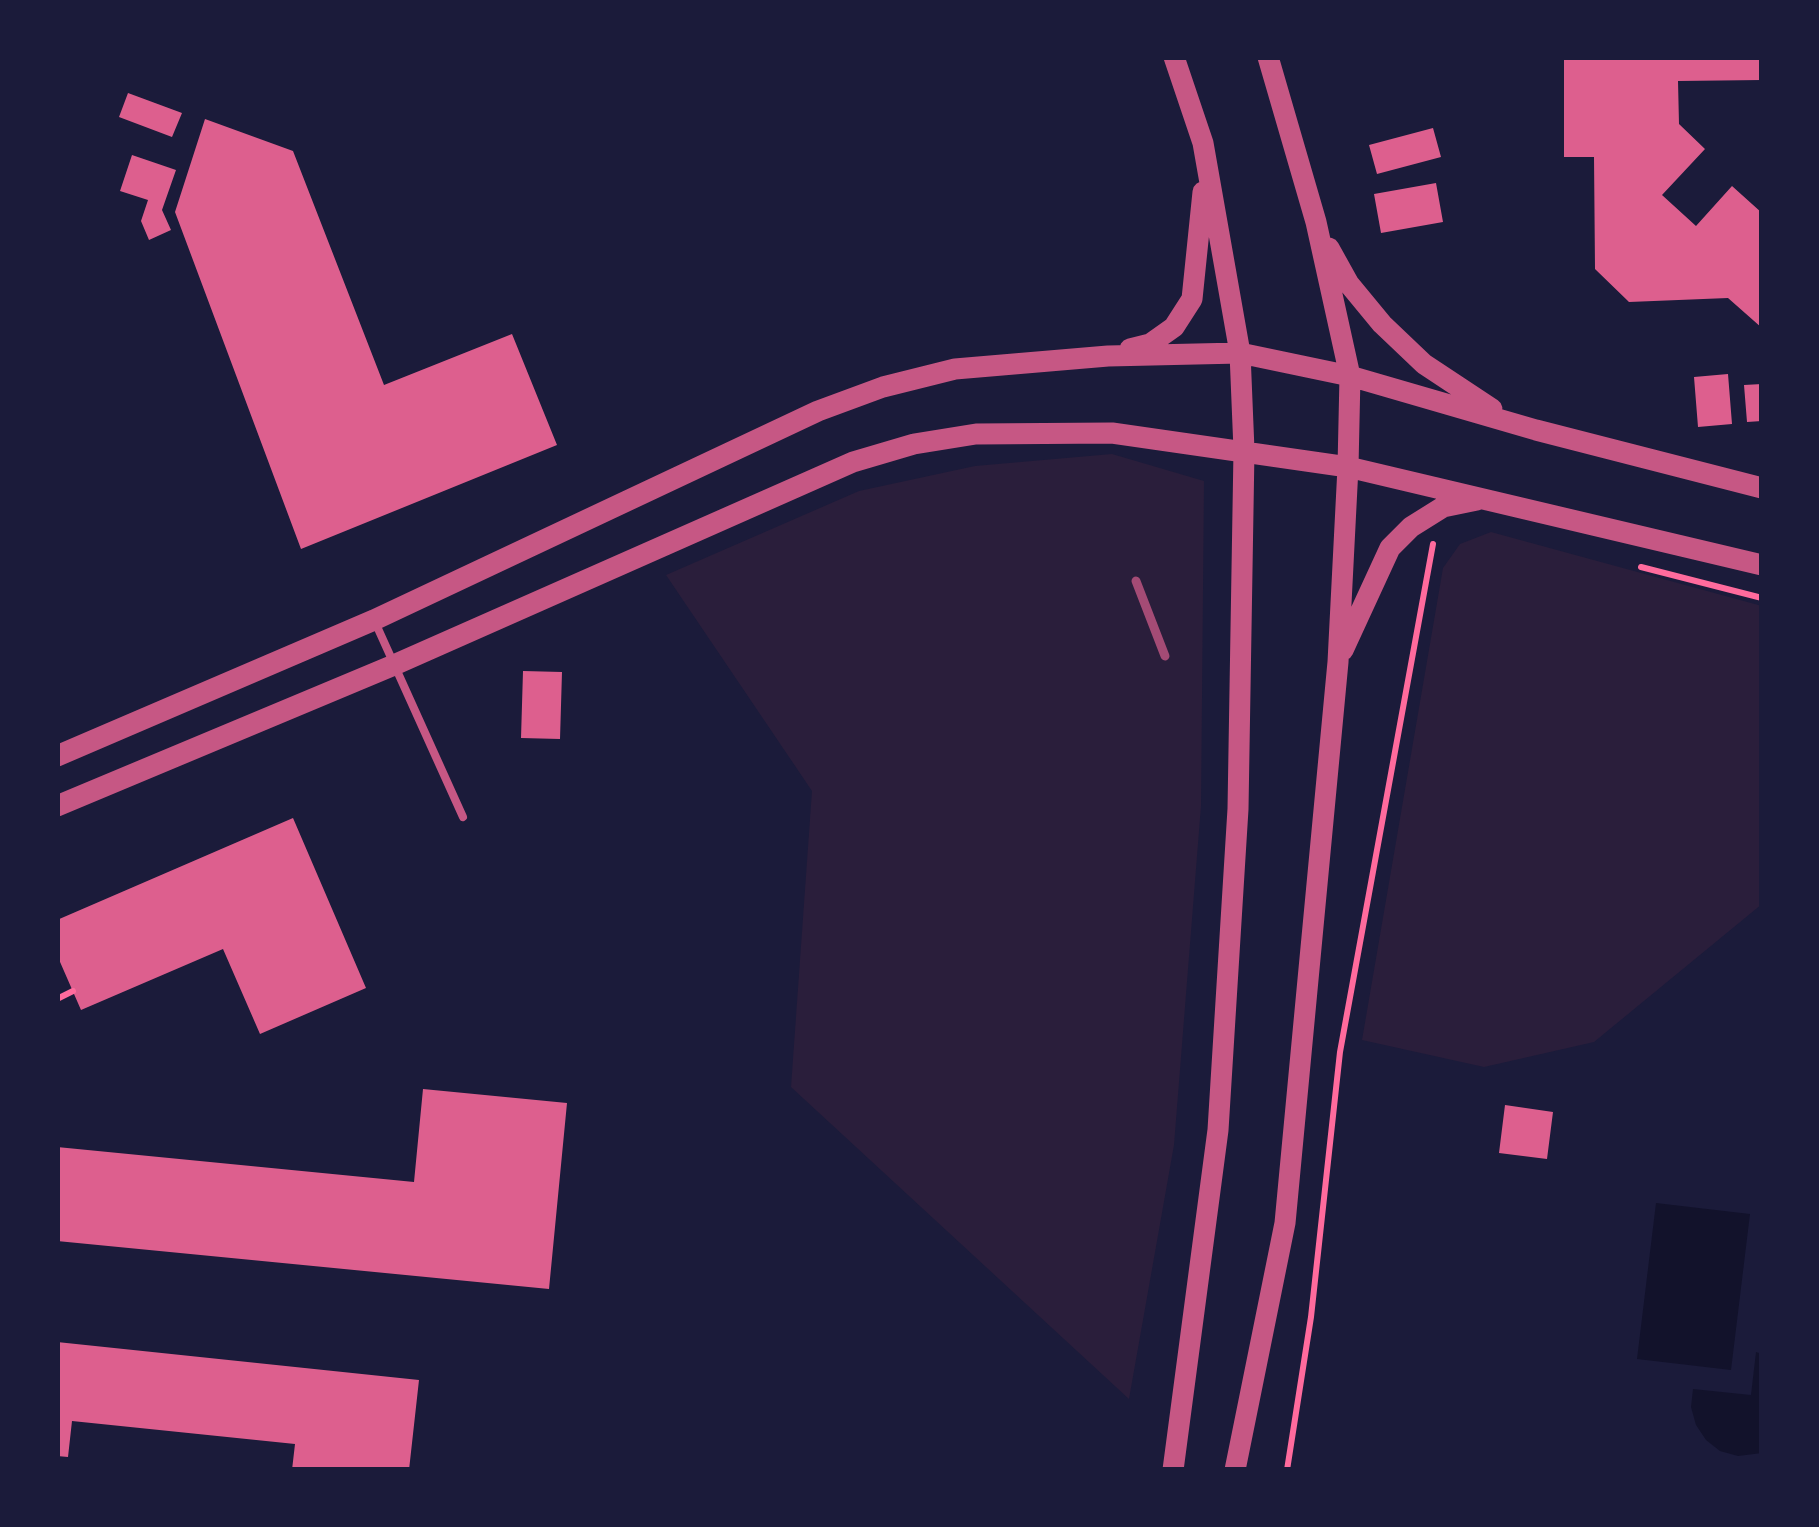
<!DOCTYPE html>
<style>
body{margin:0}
#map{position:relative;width:1819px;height:1527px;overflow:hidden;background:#1b1b3a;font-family:Manrope,sans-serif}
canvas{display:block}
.frame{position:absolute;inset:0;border:60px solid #1b1b3a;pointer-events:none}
</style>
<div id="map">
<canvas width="1819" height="1527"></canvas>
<div class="frame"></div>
</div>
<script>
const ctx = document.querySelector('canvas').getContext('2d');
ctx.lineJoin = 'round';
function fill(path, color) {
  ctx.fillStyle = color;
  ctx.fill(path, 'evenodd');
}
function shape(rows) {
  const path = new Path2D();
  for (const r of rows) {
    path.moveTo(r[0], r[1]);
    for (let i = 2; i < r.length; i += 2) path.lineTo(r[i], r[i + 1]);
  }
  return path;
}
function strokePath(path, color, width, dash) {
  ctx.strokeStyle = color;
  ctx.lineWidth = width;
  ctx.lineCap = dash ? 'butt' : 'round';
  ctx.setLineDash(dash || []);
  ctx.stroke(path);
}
const green = shape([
 [1112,454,1204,481,1201,806,1174,1145,1129,1399,791,1087,812,791,666,575,859,491,975,466],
 [1491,532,1762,606,1762,904,1594,1042,1484,1067,1362,1040,1443,568,1460,544]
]);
const water = shape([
 [1656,1203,1750,1214,1731,1370,1637,1359],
 [1756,1352,1762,1354,1762,1453,1738,1456,1720,1451,1706,1440,1696,1425,1691,1407,1693,1389,1751,1395]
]);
const building = shape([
 [1564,57,1762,57,1762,80,1678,81,1679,124,1705,149,1662,195,1696,226,1732,186,1762,213,1762,328,1728,298,1629,302,1595,269,1594,157,1564,157],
 [128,93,182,113,172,137,119,117],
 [205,119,293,151,384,385,512,334,557,445,301,549,175,212],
 [1433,128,1441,157,1377,174,1369,145],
 [132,155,176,170,162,210,171,230,149,240,141,221,148,200,120,191],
 [1436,183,1443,222,1381,233,1374,194],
 [1728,374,1732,424,1698,427,1694,377],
 [1762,384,1762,421,1747,422,1744,385],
 [523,671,562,672,560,739,521,738],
 [293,818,366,988,260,1034,223,949,81,1010,57,955,57,920],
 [423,1089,567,1103,549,1289,57,1241,57,1147,414,1182],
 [1505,1105,1553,1112,1547,1159,1499,1153],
 [57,1342,419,1380,409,1470,292,1470,295,1444,72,1421,68,1457,57,1456]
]);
const path = shape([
 [1641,567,1762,598],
 [57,999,73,991],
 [1287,1470,1311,1317,1340,1052,1433,544]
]);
const service = shape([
 [375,622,463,817]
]);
const tertiary = shape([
 [1329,248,1349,284,1382,324,1424,364,1492,409],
 [1130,349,1150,344,1174,327,1192,299,1203,192],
 [1343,650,1390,548,1411,527,1443,507,1477,500],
 [57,756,374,620,818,411,883,387,955,369,1108,356,1240,353,1350,376,1536,430,1762,488],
 [57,806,394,665,853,462,914,444,976,434,1112,433,1348,467,1762,565],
 [1173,1470,1218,1130,1238,809,1244,450,1240,353,1203,143,1174,57],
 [1235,1470,1285,1223,1338,662,1348,467,1350,376,1316,222,1268,57]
]);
const rail = shape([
 [1136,581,1165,656]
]);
fill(green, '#2a1e3b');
fill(water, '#12122b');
fill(building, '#dd5f8e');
strokePath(path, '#ff6b9d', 6);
strokePath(service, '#c65784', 8);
strokePath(tertiary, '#c65784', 21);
strokePath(rail, '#a44b75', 9);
</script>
